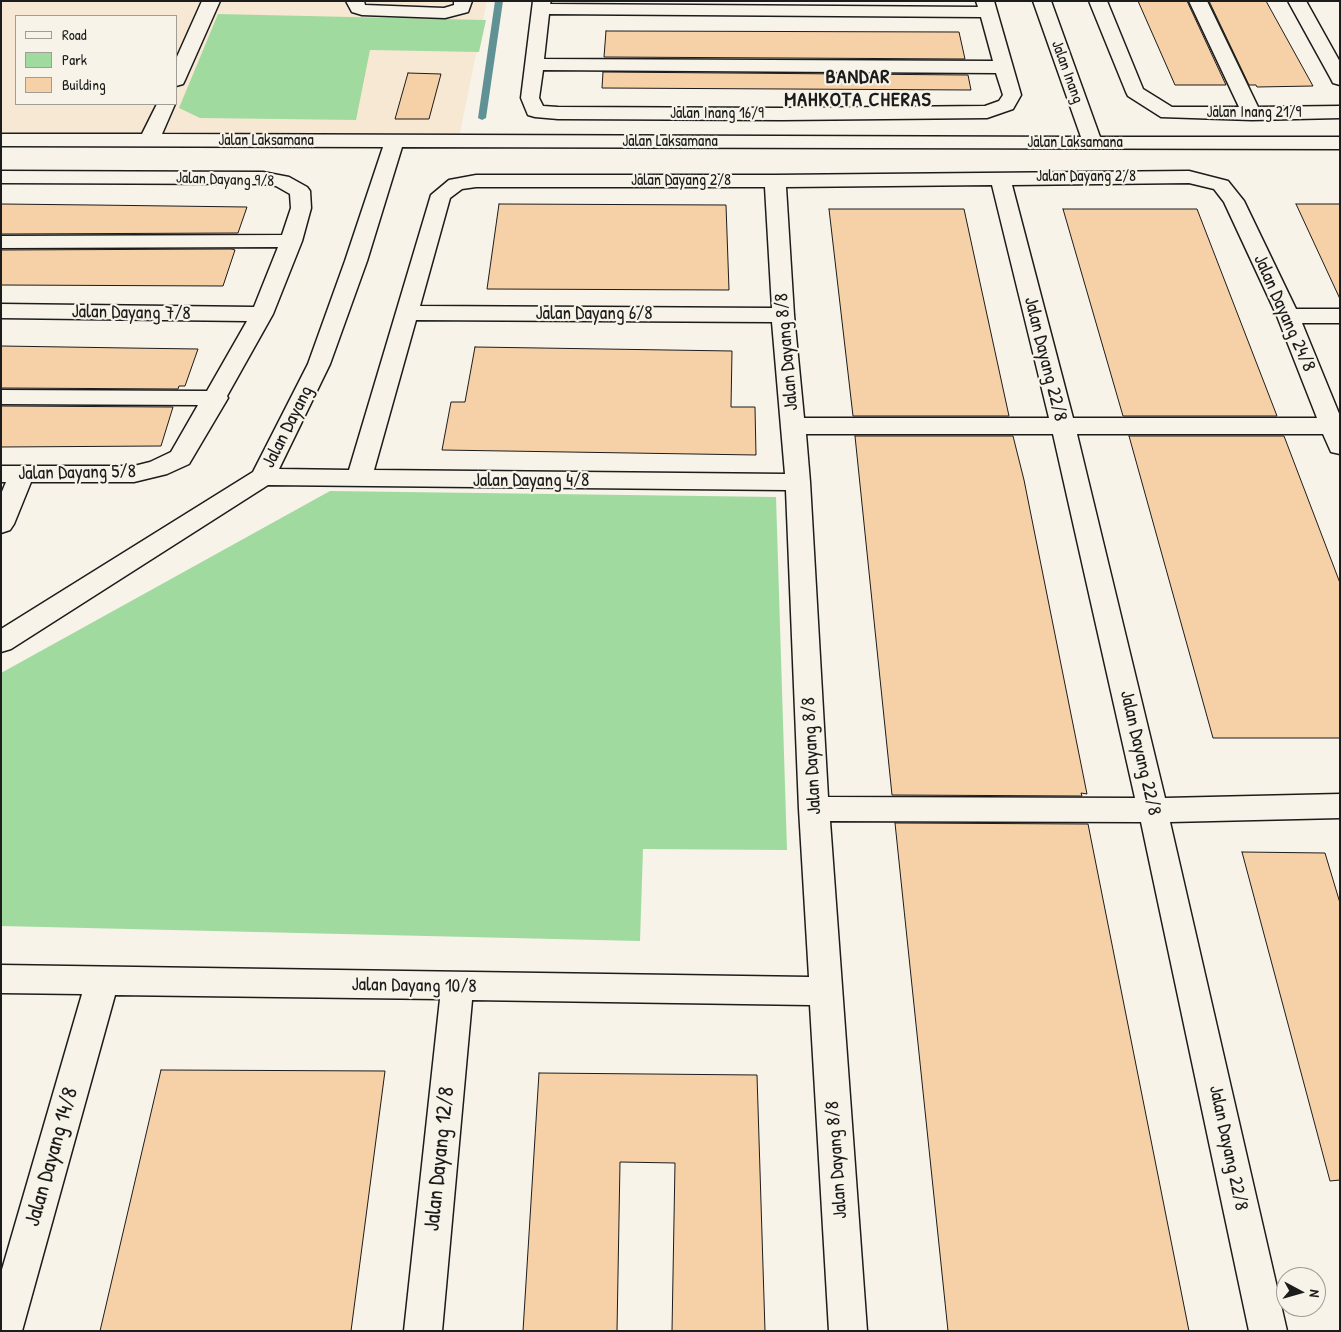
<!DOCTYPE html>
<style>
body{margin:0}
#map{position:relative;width:1341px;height:1332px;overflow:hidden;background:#f7f3e8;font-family:"Patrick Hand",sans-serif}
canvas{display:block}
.frame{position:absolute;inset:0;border:2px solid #1c1c1c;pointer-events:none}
.legend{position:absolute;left:15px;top:15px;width:162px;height:90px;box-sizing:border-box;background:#f7f3e8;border:1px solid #9f9d96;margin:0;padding:6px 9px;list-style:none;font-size:15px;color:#1c1c1c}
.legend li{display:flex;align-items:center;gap:10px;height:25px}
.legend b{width:25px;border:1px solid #9f9d96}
.north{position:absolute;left:1276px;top:1267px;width:50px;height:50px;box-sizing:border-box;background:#f7f3e8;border:1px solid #9f9d96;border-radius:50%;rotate:96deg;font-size:14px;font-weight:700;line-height:20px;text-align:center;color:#1c1c1c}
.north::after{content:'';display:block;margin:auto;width:18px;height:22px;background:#1c1c1c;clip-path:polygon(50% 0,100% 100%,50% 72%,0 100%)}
</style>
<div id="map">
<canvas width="1341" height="1332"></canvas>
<div class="frame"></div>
<ul class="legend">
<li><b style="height:6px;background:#f7f3e8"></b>Road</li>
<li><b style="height:14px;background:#a1da9f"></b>Park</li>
<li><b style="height:14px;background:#f6d0a6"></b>Building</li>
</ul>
<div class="north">N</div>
</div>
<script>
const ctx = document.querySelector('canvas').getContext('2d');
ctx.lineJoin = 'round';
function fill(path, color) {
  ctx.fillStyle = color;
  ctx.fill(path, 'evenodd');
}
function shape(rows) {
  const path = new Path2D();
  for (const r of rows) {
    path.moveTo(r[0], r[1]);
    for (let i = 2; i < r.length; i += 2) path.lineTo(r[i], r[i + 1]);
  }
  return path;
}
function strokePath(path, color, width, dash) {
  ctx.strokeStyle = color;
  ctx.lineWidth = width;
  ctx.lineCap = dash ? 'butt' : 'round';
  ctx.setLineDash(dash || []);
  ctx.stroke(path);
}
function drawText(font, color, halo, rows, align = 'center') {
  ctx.font = font + ' "Patrick Hand",sans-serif';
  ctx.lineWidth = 4.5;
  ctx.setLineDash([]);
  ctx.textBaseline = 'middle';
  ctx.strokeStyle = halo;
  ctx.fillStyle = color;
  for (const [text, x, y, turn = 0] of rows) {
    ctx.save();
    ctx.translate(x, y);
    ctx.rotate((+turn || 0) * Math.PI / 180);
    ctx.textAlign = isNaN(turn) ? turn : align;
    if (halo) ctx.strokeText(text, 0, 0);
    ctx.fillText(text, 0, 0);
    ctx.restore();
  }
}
const built = shape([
 [1,1,487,1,458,142,1,139],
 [16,16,176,16,176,104,16,104]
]);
const green = shape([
 [218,14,486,20,479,52,370,50,356,120,200,118,179,108],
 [330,491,776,497,787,850,643,849,640,941,1,926,1,673]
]);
const stream = shape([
 [495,1,503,1,486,118,482,120,478,118,495,1]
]);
const building = shape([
 [1138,1,1187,1,1226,85,1175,85,1138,1],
 [1209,1,1266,1,1313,86,1257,87,1256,85,1249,85,1209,1],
 [606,31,959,32,965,59,604,57,606,31],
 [603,72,968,75,971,90,602,88,603,72],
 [408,73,441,74,429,119,395,119,408,73],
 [1,204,93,205,247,207,238,233,1,234,1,204],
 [499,204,726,205,729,290,487,289,499,204],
 [1296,204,1340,204,1340,299,1296,204],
 [829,209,964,209,1009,416,853,416,829,209],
 [1063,209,1197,209,1277,416,1123,416,1063,209],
 [232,249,235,250,223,286,1,285,1,250,232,249],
 [1,346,128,348,198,349,185,386,179,386,178,389,1,388,1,346],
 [475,347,732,351,731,407,755,407,756,455,442,450,451,402,465,402,475,347],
 [1,406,173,407,161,446,1,447,1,406],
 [855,436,1013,436,1024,480,1087,794,1081,793,1082,796,892,795,855,436],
 [1129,436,1284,436,1340,583,1340,738,1213,738,1129,436],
 [895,823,1088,824,1189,1331,948,1331,895,823],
 [1242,852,1325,853,1340,903,1340,1180,1330,1181,1242,852],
 [161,1070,385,1071,351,1331,100,1331,161,1070],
 [539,1073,757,1075,765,1331,672,1331,675,1163,620,1162,617,1331,523,1331,539,1073]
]);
const minor = shape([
 [202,1,220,1,185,80,183,84,176,86,176,59,202,1],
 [346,1,364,1,365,5,444,8,454,5,454,1,472,1,468,12,445,18,362,15,352,12,346,1],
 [533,1,551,1,550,4,978,7,976,1,994,1,1021,95,1013,109,987,118,782,120,558,119,535,117,528,115,521,98,533,1],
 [549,14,981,17,993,61,544,59,549,14],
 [543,70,996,73,1003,95,999,101,985,106,782,108,558,107,543,106,539,98,543,70],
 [1033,1,1051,1,1100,137,1340,137,1340,149,402,147,367,261,330,364,279,469,349,470,431,195,449,180,476,175,775,175,1189,171,1228,181,1244,201,1296,309,1340,309,1340,323,1302,323,1340,416,1340,454,1331,452,1323,434,1077,434,1165,798,1340,794,1340,818,1170,822,1287,1331,1249,1331,1141,822,830,821,867,1331,829,1331,810,1005,472,1000,442,1331,404,1331,440,999,115,995,22,1331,1,1331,1,1273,82,994,1,993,1,965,809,977,799,809,786,490,268,485,11,649,1,652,1,629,253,472,308,364,345,261,383,147,1,146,1,134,142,134,157,104,175,104,162,134,1081,137,1033,1],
 [1189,183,1214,189,1224,202,1277,316,1317,418,1073,418,1012,185,1189,183],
 [992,185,1049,418,804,418,794,315,786,187,992,185],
 [476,187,765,187,772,308,420,306,450,198,462,189,476,187],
 [416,320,772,322,785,474,374,470,416,320],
 [806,434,1053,434,1135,798,828,797,810,482,806,434],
 [1089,1,1107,1,1143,89,1172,107,1239,107,1189,1,1207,1,1258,107,1340,106,1340,118,1252,120,1161,117,1128,96,1126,92,1089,1],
 [1288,1,1306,1,1340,62,1340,85,1333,83,1331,79,1288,1],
 [1,171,263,172,289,177,307,187,310,191,311,208,302,241,273,314,227,396,228,398,189,464,167,474,134,482,31,482,14,524,10,530,1,533,1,494,6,482,1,482,1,466,134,466,150,462,171,452,198,405,1,404,1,390,207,391,247,321,1,318,1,304,254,307,278,247,1,248,1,236,282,235,291,208,290,194,276,186,263,184,1,183,1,171]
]);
const farStreetnames = [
 ["Jalan Inang",1067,72,70],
 ["Jalan Inang 21/9",1254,113],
 ["Jalan Inang 16/9",717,114],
 ["Jalan Laksamana",266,141],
 ["Jalan Laksamana",670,142],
 ["Jalan Laksamana",1075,143],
 ["Jalan Dayang 2/8",1086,177],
 ["Jalan Dayang 9/8",225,180,2],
 ["Jalan Dayang 2/8",681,181]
];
const streetNames = [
 ["Jalan Dayang 7/8",131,313,1],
 ["Jalan Dayang 24/8",1284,313,66],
 ["Jalan Dayang 6/8",594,314],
 ["Jalan Dayang 8/8",787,352,-95],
 ["Jalan Dayang 22/8",1045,359,76],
 ["Jalan Dayang",288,427,-63],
 ["Jalan Dayang 5/8",77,473,-1],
 ["Jalan Dayang 4/8",531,481],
 ["Jalan Dayang 22/8",1140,753,77],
 ["Jalan Dayang 8/8",812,756,-93],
 ["Jalan Dayang 10/8",414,986,1],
 ["Jalan Dayang 22/8",1228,1148,78],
 ["Jalan Dayang 8/8",837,1160,-94]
];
const farDistrictnames = [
 ["BANDAR",858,78],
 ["MAHKOTA CHERAS",858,101]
];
const nearStreetnames = [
 ["Jalan Dayang 14/8",52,1157,-74],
 ["Jalan Dayang 12/8",440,1159,-84]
];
fill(built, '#f7e8d4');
fill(green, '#a1da9f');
fill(stream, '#609194');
fill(building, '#f6d0a6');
strokePath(building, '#1c1c1c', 1);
strokePath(minor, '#1c1c1c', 3);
fill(minor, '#f7f3e8');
drawText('16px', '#1c1c1c', '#f7f3e8', farStreetnames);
drawText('19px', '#1c1c1c', '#f7f3e8', streetNames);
ctx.letterSpacing = '1px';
drawText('bold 20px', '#1c1c1c', '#f7f3e8', farDistrictnames);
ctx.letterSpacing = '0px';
drawText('22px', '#1c1c1c', '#f7f3e8', nearStreetnames);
</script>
